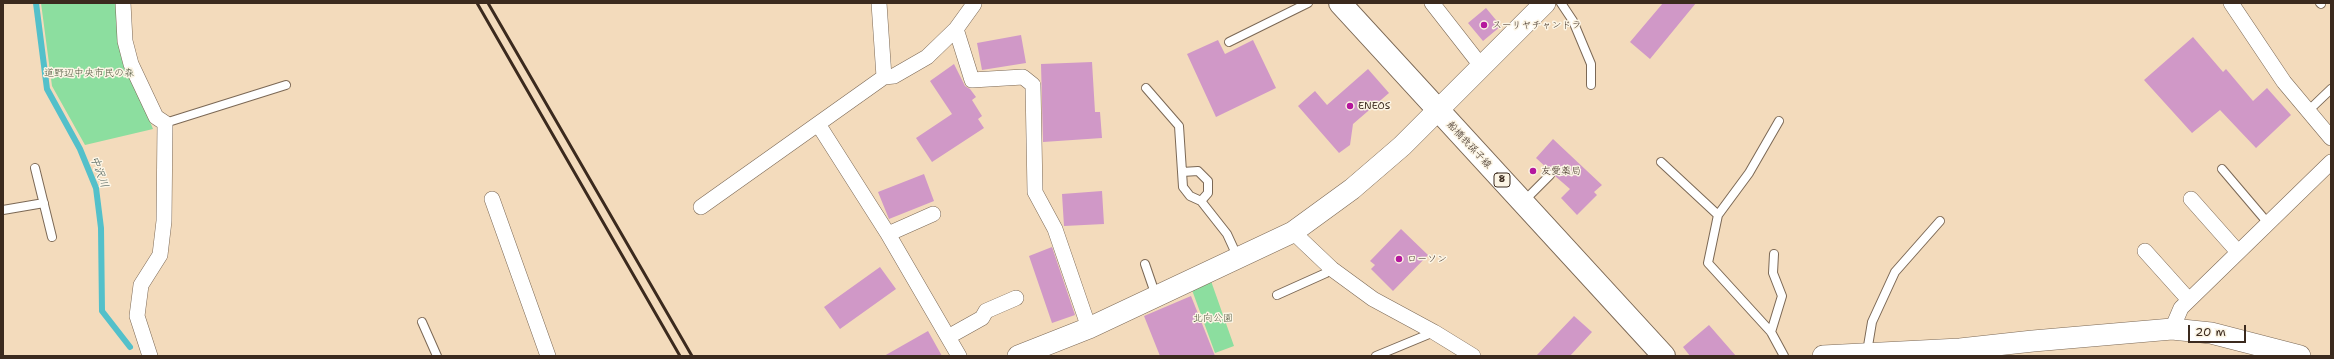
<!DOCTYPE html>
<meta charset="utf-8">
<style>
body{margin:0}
#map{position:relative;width:2334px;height:359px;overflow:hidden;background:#f3dbbc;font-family:"Shantell Sans",sans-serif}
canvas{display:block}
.frame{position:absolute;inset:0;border:4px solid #3b2a1e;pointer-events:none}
.scale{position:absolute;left:2188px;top:325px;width:58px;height:18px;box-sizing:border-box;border:2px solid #3b2a1e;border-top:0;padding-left:5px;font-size:12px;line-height:14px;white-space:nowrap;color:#3b2a1e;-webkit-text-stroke:3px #fcf5e5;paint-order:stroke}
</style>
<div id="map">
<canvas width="2334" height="359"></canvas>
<div class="frame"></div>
<div class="scale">20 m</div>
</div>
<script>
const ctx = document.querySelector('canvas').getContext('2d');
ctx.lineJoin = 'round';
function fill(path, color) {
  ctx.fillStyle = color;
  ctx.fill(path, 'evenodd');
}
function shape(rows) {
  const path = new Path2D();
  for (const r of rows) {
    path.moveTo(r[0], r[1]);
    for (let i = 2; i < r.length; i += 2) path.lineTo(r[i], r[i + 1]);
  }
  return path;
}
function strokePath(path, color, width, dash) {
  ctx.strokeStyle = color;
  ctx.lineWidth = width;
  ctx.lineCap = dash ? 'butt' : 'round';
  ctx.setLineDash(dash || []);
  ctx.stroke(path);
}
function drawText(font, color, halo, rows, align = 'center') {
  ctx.font = font + ' "Shantell Sans","Klee One",sans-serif';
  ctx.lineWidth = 3;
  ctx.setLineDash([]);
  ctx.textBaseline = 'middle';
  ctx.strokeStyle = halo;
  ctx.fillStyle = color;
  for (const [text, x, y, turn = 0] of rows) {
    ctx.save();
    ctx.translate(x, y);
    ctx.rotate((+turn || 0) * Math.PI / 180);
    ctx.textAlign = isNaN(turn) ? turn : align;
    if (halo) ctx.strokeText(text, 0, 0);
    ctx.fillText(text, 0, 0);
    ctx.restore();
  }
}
const green = shape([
 [41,3,117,3,127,64,153,129,85,145,52,86],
 [1211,281,1234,346,1215,353,1192,290]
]);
const stream = shape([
 [36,3,47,89,80,149,96,188,101,228,102,311,130,347]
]);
const building = shape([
 [1663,3,1696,3,1650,59,1630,42],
 [1486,8,1501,26,1483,41,1468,23],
 [1021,35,1026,63,982,70,977,43],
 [2193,37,2223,72,2226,69,2253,101,2267,88,2291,115,2256,148,2220,110,2192,133,2144,80],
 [1218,40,1225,54,1253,40,1276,88,1216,117,1187,54],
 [1092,62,1095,112,1100,112,1102,138,1043,142,1041,64],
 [954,64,965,86,970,89,976,97,972,100,982,116,978,119,984,128,932,162,916,138,952,114,930,81],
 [1368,69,1389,93,1353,124,1350,145,1339,153,1298,106,1315,91,1327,105],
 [1553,139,1602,185,1594,192,1597,195,1577,215,1561,198,1570,189,1555,176,1554,171,1549,170,1536,158],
 [924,174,934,201,889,219,878,192],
 [1102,191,1104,224,1064,226,1062,194],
 [1401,229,1428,255,1393,291,1371,269,1375,265,1370,261],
 [1052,247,1075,315,1052,323,1029,256],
 [880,267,896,289,840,329,824,307],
 [1191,296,1215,356,1160,356,1144,316],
 [1574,316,1592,332,1570,356,1536,356],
 [1709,325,1736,356,1690,356,1683,347],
 [928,331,942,356,884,356]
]);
const lane = shape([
 [1561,3,1573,21,1591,64,1591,85],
 [2320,3,2321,4],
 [1229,42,1308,3],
 [1146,88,1179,126,1183,187,1190,196,1201,201,1227,234,1238,258],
 [2308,111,2331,89],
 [1779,121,1749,173,1718,215,1708,263,1771,332,1784,356],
 [165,123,286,85],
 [1661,162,1718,215],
 [35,168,52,237],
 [2222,169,2267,222],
 [1182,172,1198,171,1208,181,1208,193,1201,201],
 [1523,202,1550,175],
 [3,210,44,203],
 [1145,264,1156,296],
 [1277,295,1326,273,1332,269],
 [422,322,437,356],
 [1771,332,1782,296,1773,273,1774,254],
 [1867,352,1872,322,1895,272,1940,221],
 [1376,356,1434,332]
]);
const street = shape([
 [123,3,125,41,131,64,156,117,165,123,164,221,160,255,141,285,137,316,150,356],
 [879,3,884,77],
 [1432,3,1482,67],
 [2231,3,2284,82,2331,138],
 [956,29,972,80,1023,77,1033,85,1035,192,1055,229,1089,328],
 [818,124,888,234,959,356],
 [492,199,548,356],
 [2191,199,2238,252],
 [701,207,884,77,894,76,927,57,956,29,974,4],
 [1293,232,1332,269,1373,299,1434,332,1473,356],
 [888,234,933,214],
 [2145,251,2189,300],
 [2172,329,2181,308,2331,162],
 [948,337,982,318,986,311,1016,298]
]);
const secondary = shape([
 [1018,356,1089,328,1293,232,1352,189,1402,146,1545,3],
 [1823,356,1960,349,2033,341,2172,329,2211,333,2300,356]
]);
const primary = shape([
 [1340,3,1664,356]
]);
const rail = shape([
 [477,3,680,356],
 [488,3,692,356]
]);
const markers = [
 [1484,25,4,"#b5179e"],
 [1350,106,4,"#b5179e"],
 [1533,171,4,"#b5179e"],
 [1399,259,4,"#b5179e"]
];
const shields = [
 [1502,180,16]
];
const shieldNames = [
 ["8",1502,180]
];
const poiNames = [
 ["スーリヤチャンドラ",1492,25],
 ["ENEOS",1358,106],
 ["友愛薬局",1541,171],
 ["ローソン",1407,259]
];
const parkNames = [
 ["道野辺中央市民の森",89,73],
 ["北向公園",1213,318]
];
const streetNames = [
 ["船橋我孫子線",1469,145,47]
];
const waterNames = [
 ["中沢川",99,172,70]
];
fill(green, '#8cde9f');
strokePath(stream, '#53c0ca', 6);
fill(building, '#d098c7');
strokePath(lane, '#7b6855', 10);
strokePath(street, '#7b6855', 16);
strokePath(secondary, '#7b6855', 22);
strokePath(primary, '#7b6855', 24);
strokePath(lane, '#fff', 8);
strokePath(street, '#fff', 15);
strokePath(secondary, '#fff', 21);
strokePath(primary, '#fff', 22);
strokePath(rail, '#3b2a1e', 3);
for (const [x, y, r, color] of markers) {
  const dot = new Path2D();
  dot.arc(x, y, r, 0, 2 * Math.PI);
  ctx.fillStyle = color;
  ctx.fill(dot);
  strokePath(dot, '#fcf5e5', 1.5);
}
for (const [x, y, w] of shields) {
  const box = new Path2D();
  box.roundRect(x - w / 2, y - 7, w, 14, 3);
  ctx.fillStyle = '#fcf5e5';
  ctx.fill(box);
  strokePath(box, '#3b2a1e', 1);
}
drawText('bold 9px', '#3b2a1e', null, shieldNames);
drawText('10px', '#3b2a1e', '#fcf5e5', poiNames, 'left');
drawText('10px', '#4f573e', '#fcf5e5', parkNames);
drawText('10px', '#3b2a1e', '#fcf5e5', streetNames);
drawText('italic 11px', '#425752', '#fcf5e5', waterNames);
</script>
